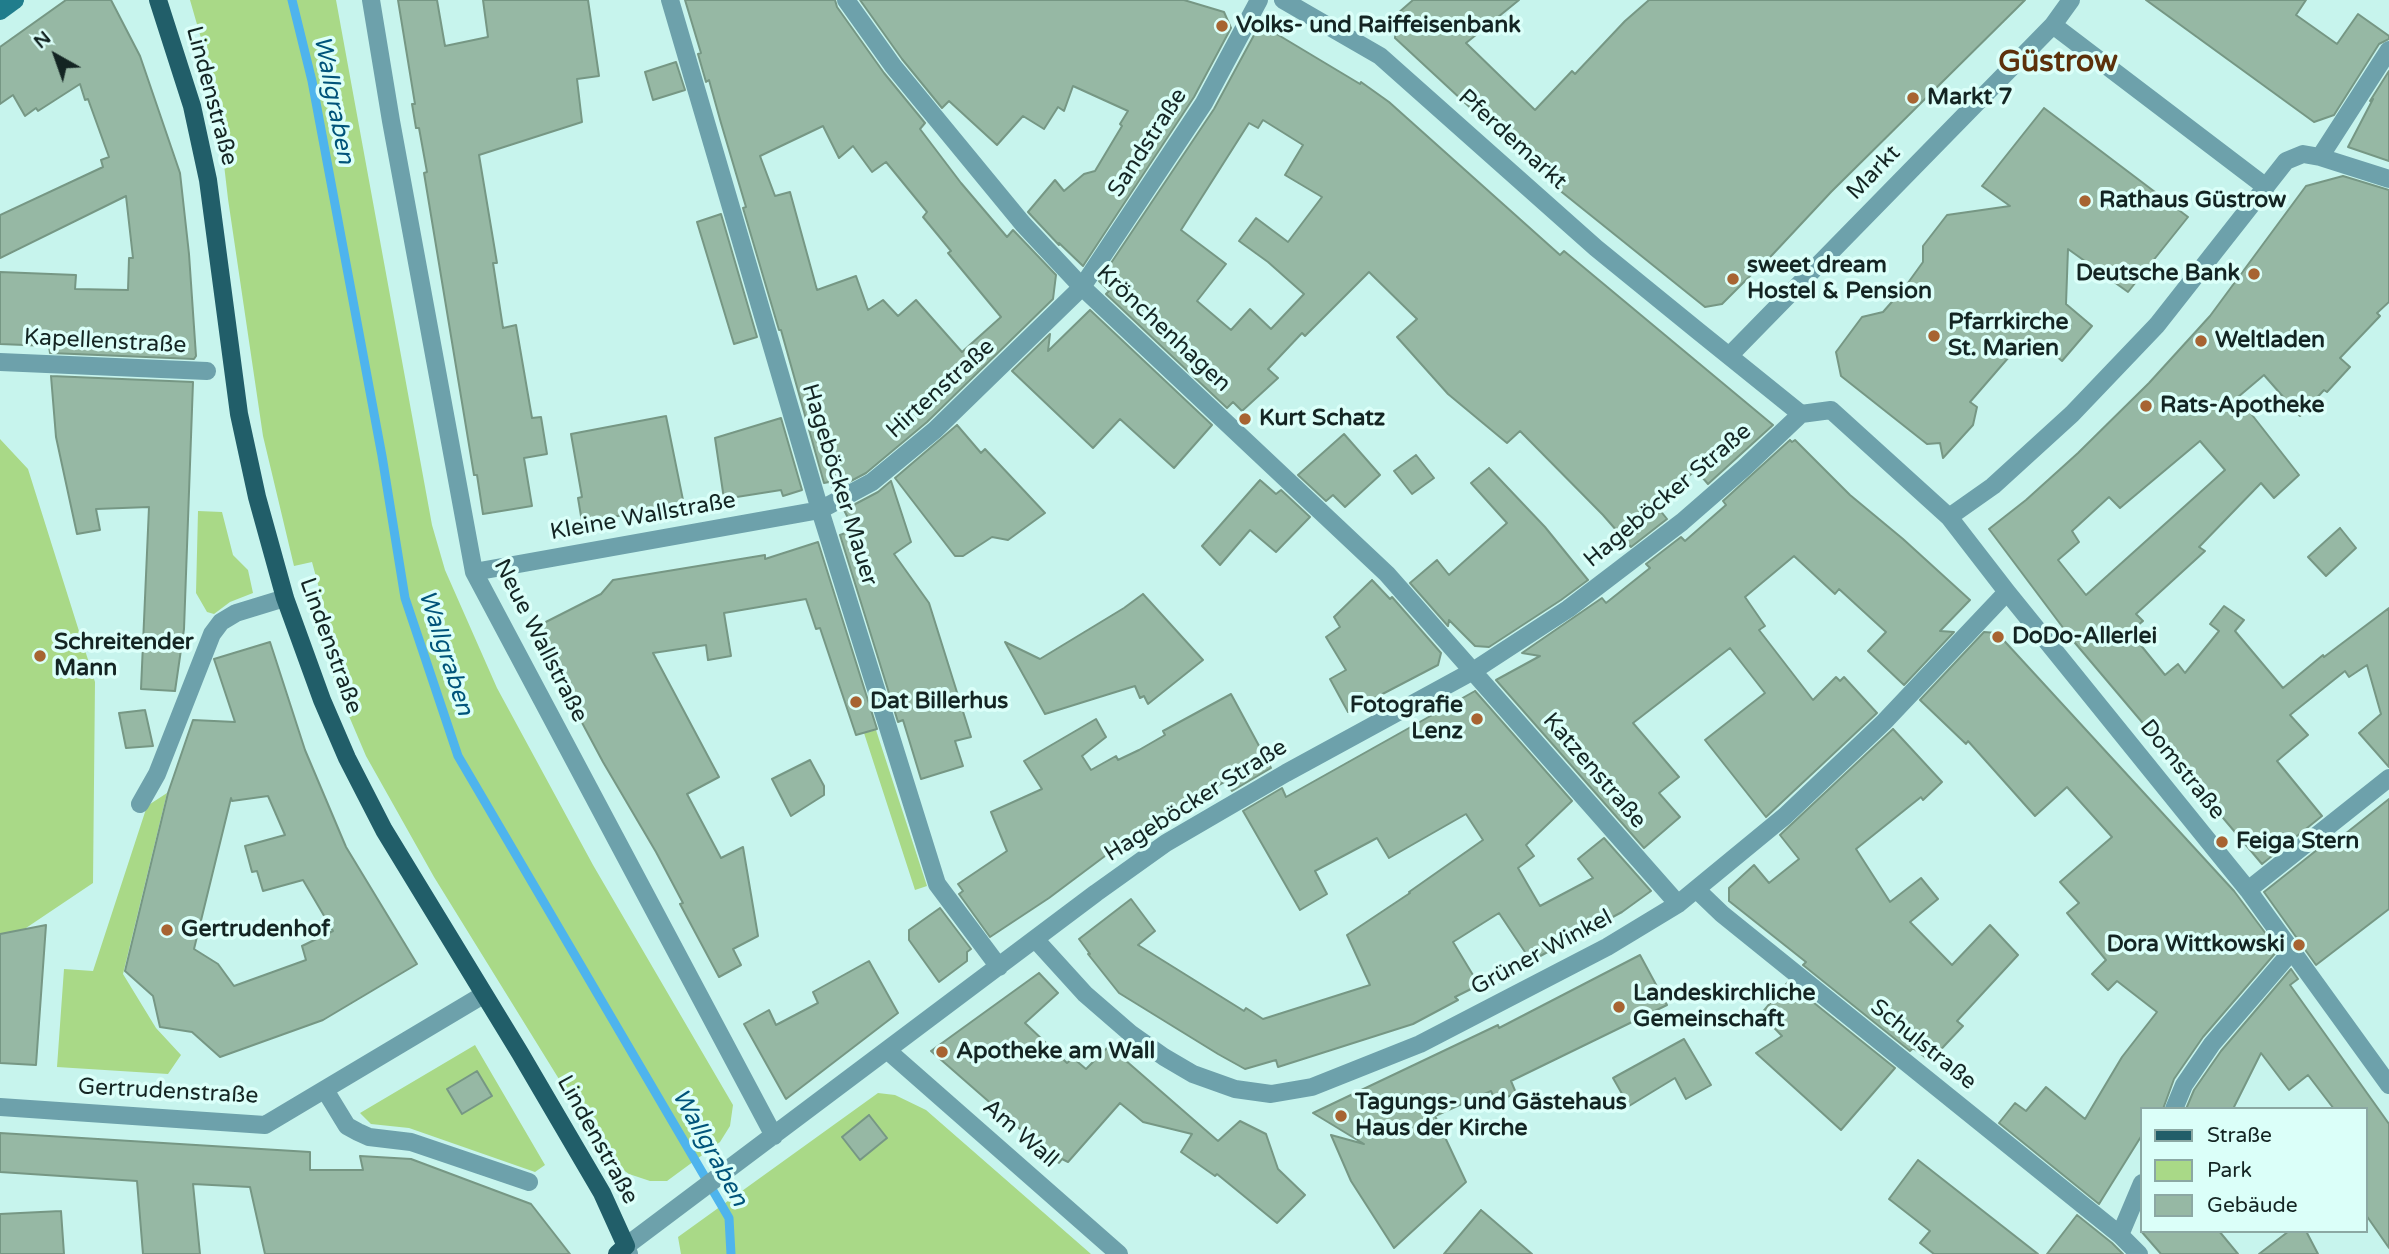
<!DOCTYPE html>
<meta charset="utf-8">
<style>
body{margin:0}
#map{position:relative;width:2389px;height:1254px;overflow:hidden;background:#c7f4ed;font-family:"Varela Round",sans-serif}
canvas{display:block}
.legend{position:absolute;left:2140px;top:1107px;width:228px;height:126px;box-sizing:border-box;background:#dbfff9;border:2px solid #8ba8a3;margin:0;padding:9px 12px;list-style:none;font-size:21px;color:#142523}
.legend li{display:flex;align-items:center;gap:14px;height:35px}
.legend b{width:35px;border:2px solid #8ba8a3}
.north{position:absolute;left:21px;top:21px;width:70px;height:70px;-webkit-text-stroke:5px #dbfff9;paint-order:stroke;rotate:320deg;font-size:19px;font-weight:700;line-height:28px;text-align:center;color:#142523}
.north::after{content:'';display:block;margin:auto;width:24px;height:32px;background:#142523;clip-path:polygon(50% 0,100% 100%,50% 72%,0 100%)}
</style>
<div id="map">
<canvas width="2389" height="1254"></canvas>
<ul class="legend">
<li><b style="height:9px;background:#215e69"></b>Straße</li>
<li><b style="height:19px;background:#a9d987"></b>Park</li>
<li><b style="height:19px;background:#96b8a4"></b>Gebäude</li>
</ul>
<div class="north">N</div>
</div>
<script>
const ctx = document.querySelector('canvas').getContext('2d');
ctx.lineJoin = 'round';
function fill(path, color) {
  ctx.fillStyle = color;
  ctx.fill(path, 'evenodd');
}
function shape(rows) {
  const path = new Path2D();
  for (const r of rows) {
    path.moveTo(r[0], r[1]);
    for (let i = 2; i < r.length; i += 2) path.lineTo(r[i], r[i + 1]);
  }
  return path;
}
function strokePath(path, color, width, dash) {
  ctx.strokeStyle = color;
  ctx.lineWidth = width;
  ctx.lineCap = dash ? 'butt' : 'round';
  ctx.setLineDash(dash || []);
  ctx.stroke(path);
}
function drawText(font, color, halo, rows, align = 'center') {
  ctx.font = font + ' "Varela Round",sans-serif';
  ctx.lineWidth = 7;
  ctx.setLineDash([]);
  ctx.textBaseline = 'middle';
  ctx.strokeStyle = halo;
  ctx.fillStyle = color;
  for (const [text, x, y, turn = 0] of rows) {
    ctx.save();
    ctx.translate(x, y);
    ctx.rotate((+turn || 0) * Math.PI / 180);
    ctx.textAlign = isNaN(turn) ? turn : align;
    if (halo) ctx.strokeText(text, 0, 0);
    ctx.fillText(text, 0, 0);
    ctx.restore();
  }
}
const green = shape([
 [190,0,336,0,432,525,445,570,497,688,593,865,733,1105,730,1126,720,1142,667,1181,650,1181,629,1174,609,1160,434,877,366,756,343,702,312,621,326,614,312,562,294,566,263,436,228,199,215,87],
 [0,439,28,469,95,682,93,883,23,930,0,934],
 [198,511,222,512,233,555,248,570,253,593,230,602,214,614,207,612,196,593],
 [876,730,927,886,915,890,864,733],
 [167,793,123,974,156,1028,181,1055,168,1074,57,1067,64,969,93,971,147,806],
 [475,1045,545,1165,535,1172,409,1128,371,1124,360,1113],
 [878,1093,895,1095,926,1110,1091,1254,681,1254,678,1237]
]);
const stream = shape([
 [292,0,312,81,382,456,405,598,458,756,729,1218,731,1254]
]);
const building = shape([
 [66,0,111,0,140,56,180,173,189,254,196,356,194,359,50,353,49,346,0,344,0,272,76,275,75,289,128,290,129,258,133,258,126,196,0,258,0,215,103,167,101,160,109,157,88,99,85,100,80,84,38,111,36,108,25,116,13,95,0,104,0,47,66,0],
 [398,0,437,0,445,46,488,37,483,0,588,0,599,76,577,79,582,122,479,155,497,263,493,263,503,328,516,325,532,418,541,417,547,454,524,458,532,506,483,514,477,475,474,475,424,173,427,172,419,128,416,128,412,104,415,104,398,0],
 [685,0,835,0,837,7,884,73,925,123,920,129,961,183,1007,237,1013,230,1056,275,1053,299,927,422,866,473,834,490,829,482,824,483,781,330,779,330,743,208,746,207,721,123,709,80,706,82,698,54,701,53,685,0],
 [823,126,839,158,853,146,872,172,886,162,927,212,923,217,951,251,948,253,1001,317,962,352,916,300,898,316,883,300,868,310,856,276,817,290,790,192,775,196,760,156,823,126],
 [860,0,1184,0,1224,12,1231,28,1194,97,1083,266,1059,243,1059,245,1028,212,1055,180,1064,191,1084,174,1095,171,1122,126,1120,124,1128,111,1073,86,1064,111,1058,107,1044,129,1023,116,997,145,949,101,942,108,902,59,860,0],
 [1413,0,1519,0,1466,43,1535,110,1572,71,1575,74,1625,21,1649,0,2025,0,1831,192,1759,269,1758,268,1722,304,1705,307,1558,189,1395,38,1397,14,1413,0],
 [2146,0,2306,0,2296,15,2337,44,2358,14,2389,36,2389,39,2379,44,2334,115,2314,122,2146,0],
 [1260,24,1360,84,1361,82,1389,102,1560,255,1564,251,1773,425,1708,484,1696,470,1655,504,1667,519,1631,547,1603,515,1520,431,1507,443,1448,394,1397,337,1417,319,1369,272,1305,336,1302,333,1268,369,1278,378,1242,411,1233,402,1227,408,1106,294,1109,291,1099,281,1214,109,1260,24],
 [1263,120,1303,145,1285,175,1322,197,1288,242,1256,218,1239,241,1268,262,1304,294,1271,329,1250,309,1231,330,1197,301,1226,264,1181,230,1249,123,1258,128,1263,120],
 [676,62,685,90,653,100,645,72,676,62],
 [2389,71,2389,161,2348,147,2373,99,2370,101,2389,71],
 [2044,108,2188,217,2128,292,2068,249,2066,304,2092,326,2062,361,2038,340,2015,350,1970,402,1977,407,1973,425,1943,458,1940,443,1927,444,1841,376,1836,352,1862,317,1883,312,1905,287,1923,262,1923,246,1947,215,2010,206,1982,186,2044,108],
 [2343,176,2389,190,2389,302,2377,313,2380,316,2340,358,2350,367,2327,392,2324,390,2300,416,2264,375,2238,397,2299,475,2274,498,2261,483,2201,545,2199,547,2205,551,2136,614,2143,621,2130,632,2165,675,2178,664,2185,673,2219,631,2210,624,2224,606,2244,620,2235,631,2283,688,2323,655,2324,657,2389,608,2389,767,2359,733,2381,714,2367,665,2349,677,2345,671,2290,715,2308,735,2277,761,2322,816,2262,864,2070,637,1989,529,2026,500,2078,453,2149,383,2210,316,2306,186,2343,176],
 [2200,441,2225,470,2086,595,2058,560,2079,542,2072,531,2109,497,2120,508,2200,441],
 [721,214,757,337,734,344,697,222,721,214],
 [1090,310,1212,425,1174,468,1120,419,1093,448,1012,371,1050,334,1048,351,1090,310],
 [51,376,193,382,184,629,175,691,141,689,149,507,96,509,100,530,77,534,56,437,51,376],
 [666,416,684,505,582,522,578,498,582,497,571,434,666,416],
 [781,418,802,490,783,496,781,490,724,499,715,438,781,418],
 [957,425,981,453,985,449,1045,513,1008,540,992,537,963,556,955,556,895,478,957,425],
 [1344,434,1380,475,1345,507,1333,495,1326,501,1298,475,1344,434],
 [1790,440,1792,442,1795,440,1850,495,1903,539,1970,600,1940,631,1954,632,1904,685,1868,651,1886,632,1839,589,1835,594,1794,556,1745,597,1765,626,1759,630,1813,700,1836,677,1840,681,1844,677,1877,713,1766,817,1705,740,1765,693,1730,648,1633,723,1679,777,1659,793,1680,817,1644,848,1496,680,1540,656,1522,653,1602,598,1606,603,1650,568,1646,564,1681,537,1685,541,1726,505,1723,501,1790,440],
 [1416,455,1434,478,1412,494,1394,471,1416,455],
 [1489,468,1545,527,1588,580,1561,600,1489,647,1475,646,1449,620,1448,626,1410,583,1437,560,1449,575,1507,523,1471,483,1489,468],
 [1260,480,1276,494,1281,490,1310,517,1276,552,1250,530,1220,565,1202,546,1260,480],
 [891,481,911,542,894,554,929,603,971,737,955,741,963,766,921,779,903,720,898,722,840,535,848,532,845,523,849,520,844,510,878,492,891,481],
 [2340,528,2356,548,2326,576,2308,557,2340,528],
 [818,542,877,729,856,735,820,628,816,629,806,599,724,613,731,656,708,660,706,645,653,653,719,777,687,794,721,858,743,847,758,936,733,949,741,965,719,977,680,904,683,903,656,852,603,762,532,629,601,594,613,580,765,555,765,559,818,542],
 [1372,580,1390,599,1392,597,1441,653,1438,665,1348,712,1330,679,1346,670,1326,637,1340,627,1334,617,1372,580],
 [1143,594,1203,660,1148,704,1144,696,1140,698,1135,686,1045,714,1005,642,1040,659,1124,608,1143,594],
 [1984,632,1997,633,2234,891,2278,950,2203,1037,2174,1079,2163,1109,2142,1109,2142,1135,2099,1204,1999,1123,2015,1103,2026,1111,2046,1087,2085,1119,2122,1057,2157,1012,2117,981,2108,990,2092,974,2106,960,2067,913,2079,903,2060,882,2112,837,2067,787,2035,816,1968,741,1966,744,1920,700,1984,632],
 [270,642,305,750,346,847,417,964,323,1020,220,1057,192,1032,160,1027,153,996,125,971,168,793,193,720,235,722,214,659,270,642],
 [268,796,285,835,245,846,252,872,257,871,263,891,303,880,333,931,302,946,306,960,234,986,218,964,194,949,231,798,232,801,268,796],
 [1475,691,1572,801,1526,845,1534,856,1518,868,1540,906,1593,878,1578,859,1604,838,1651,891,1622,912,1531,961,1499,913,1453,942,1479,985,1455,997,1458,1000,1413,1024,1278,1067,1276,1060,1245,1069,1218,1054,1119,993,1088,954,1090,954,1079,939,1131,899,1155,931,1138,945,1244,1011,1246,1008,1263,1019,1370,985,1347,935,1410,893,1409,892,1483,840,1466,814,1389,858,1377,838,1315,871,1327,894,1300,910,1243,811,1282,788,1286,797,1475,691],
 [1231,694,1271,768,1232,791,1226,781,1168,813,1121,844,1049,898,990,937,959,894,963,891,958,884,1007,851,991,812,1042,789,1024,761,1096,719,1106,737,1082,756,1091,770,1116,756,1118,760,1139,750,1165,735,1163,731,1231,694],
 [145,710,153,746,126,748,119,713,145,710],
 [1893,729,1942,782,1923,800,1921,797,1856,849,1890,902,1921,878,1938,899,1910,922,1952,965,1990,925,2018,955,1957,1021,1963,1026,1930,1061,1913,1048,1910,1051,1803,965,1806,962,1729,901,1729,888,1754,865,1769,883,1799,859,1780,835,1893,729],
 [810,760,824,786,824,795,791,816,772,779,810,760],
 [2389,799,2389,909,2316,965,2264,892,2337,834,2340,838,2389,799],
 [940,908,971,949,967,952,967,961,939,982,909,940,909,930,940,908],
 [46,925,36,1065,0,1063,0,934,46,925],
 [1640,955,1667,1005,1511,1081,1516,1093,1496,1102,1491,1091,1435,1116,1466,1182,1394,1248,1351,1181,1331,1135,1364,1144,1313,1113,1498,1025,1499,1028,1640,955],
 [869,961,898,1013,786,1099,744,1024,769,1010,776,1025,818,1003,813,992,869,961],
 [2291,969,2298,979,2290,985,2389,1124,2389,1248,2366,1215,2366,1109,2334,1109,2308,1075,2289,1090,2261,1053,2233,1109,2186,1109,2194,1090,2221,1051,2291,969],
 [1039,973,1058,993,1025,1023,1067,1063,1073,1058,1086,1069,1109,1046,1218,1141,1240,1121,1266,1134,1278,1169,1305,1195,1277,1223,1217,1174,1215,1176,1181,1152,1192,1134,1143,1122,1120,1103,1068,1162,1062,1159,1059,1163,931,1051,1039,973],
 [1788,982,1895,1068,1841,1130,1756,1053,1782,1036,1761,1014,1788,982],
 [1684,1039,1711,1085,1686,1099,1675,1078,1629,1106,1613,1078,1684,1039],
 [477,1071,492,1096,462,1114,447,1089,477,1071],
 [869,1115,887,1138,860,1160,842,1137,869,1115],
 [0,1133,310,1152,310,1170,363,1170,360,1156,411,1159,531,1204,570,1254,265,1254,250,1187,193,1184,200,1254,143,1254,137,1181,0,1172,0,1133],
 [1918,1160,2038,1254,1934,1254,1920,1243,1930,1231,1889,1199,1918,1160],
 [1481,1210,1495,1222,1532,1254,1444,1254,1481,1210],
 [61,1211,64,1254,0,1254,0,1214,61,1211],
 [2077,1215,2112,1243,2123,1254,2047,1254,2077,1215],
 [2141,1231,2219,1231,2238,1254,2161,1254,2141,1231],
 [2289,1231,2306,1231,2318,1254,2259,1254,2289,1231]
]);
const street = shape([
 [371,0,391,121,474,572,774,1136],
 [670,0,820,510,937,884,999,967],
 [846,0,893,66,1023,224,1082,287,1387,574,1678,904],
 [1283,0,1380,56,1596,248,1698,331,1801,414,1831,410,1949,517,2007,592,2248,890,2389,1085],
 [2053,25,2266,187],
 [2320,157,2389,50],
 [1729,356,2053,25,2071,0],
 [0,362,207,371],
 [1949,517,1993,486,2072,414,2157,325,2286,161,2303,154,2320,157,2389,179],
 [474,572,820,510,872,482,935,430,1082,287,1204,103,1259,0],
 [140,804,157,774,212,634,221,622,236,613,285,598],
 [1697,890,1722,914,2120,1235,2139,1254],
 [2248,890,2389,778],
 [1035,939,1085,994,1130,1033,1164,1057,1193,1074,1235,1089,1271,1094,1312,1087,1420,1044,1607,947,1678,904,1785,816,1884,722,2007,592],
 [888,1051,1119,1254],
 [325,1090,347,1126,358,1132,369,1137,411,1142,529,1182],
 [0,1107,265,1125,483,995],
 [2174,1109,2184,1085,2212,1044,2292,951],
 [2120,1235,2142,1183],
 [629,1254,626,1246,1096,893,1166,843,1286,773,1473,671,1568,609,1682,522,1744,468,1801,414]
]);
const secondary = shape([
 [0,11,15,0]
]);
const primary = shape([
 [158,0,192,106,208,180,239,414,257,497,285,598,322,700,347,758,384,830,520,1053,602,1193,626,1246,617,1254]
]);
const markers = [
 [1222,26,7,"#a76432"],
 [1913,98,7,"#a76432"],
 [2085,201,7,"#a76432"],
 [2254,274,7,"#a76432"],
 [1733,279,7,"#a76432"],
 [1934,336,7,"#a76432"],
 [2201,341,7,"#a76432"],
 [2146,406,7,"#a76432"],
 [1245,419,7,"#a76432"],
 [1998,637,7,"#a76432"],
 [40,656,7,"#a76432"],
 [856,702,7,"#a76432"],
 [1477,719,7,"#a76432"],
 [2222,842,7,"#a76432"],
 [167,930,7,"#a76432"],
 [2299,945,7,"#a76432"],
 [1619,1007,7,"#a76432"],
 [942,1052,7,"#a76432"],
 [1341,1116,7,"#a76432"]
];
const poiNames = [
 ["Volks- und Raiffeisenbank",1236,26],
 ["Markt 7",1927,98],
 ["Rathaus Güstrow",2099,201],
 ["sweet dream",1747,266],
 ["Hostel & Pension",1747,292],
 ["Deutsche Bank",2240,274,"right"],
 ["Pfarrkirche",1948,323],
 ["St. Marien",1948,349],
 ["Weltladen",2215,341],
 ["Rats-Apotheke",2160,406],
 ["Kurt Schatz",1259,419],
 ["DoDo-Allerlei",2012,637],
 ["Schreitender",54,643],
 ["Mann",54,669],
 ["Dat Billerhus",870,702],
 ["Fotografie",1463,706,"right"],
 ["Lenz",1463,732,"right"],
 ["Feiga Stern",2236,842],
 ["Gertrudenhof",181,930],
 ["Dora Wittkowski",2285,945,"right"],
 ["Landeskirchliche",1633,994],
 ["Gemeinschaft",1633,1020],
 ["Apotheke am Wall",956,1052],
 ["Tagungs- und Gästehaus",1355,1103],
 ["Haus der Kirche",1355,1129]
];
const streetNames = [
 ["Lindenstraße",211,96,75],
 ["Pferdemarkt",1512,140,42],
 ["Sandstraße",1148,143,-57],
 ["Markt",1874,173,-46],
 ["Krönchenhagen",1163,329,43],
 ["Kapellenstraße",105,342,3],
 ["Hirtenstraße",941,389,-42],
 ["Hageböcker Mauer",839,485,73],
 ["Hageböcker Straße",1668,496,-40],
 ["Kleine Wallstraße",643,517,-10],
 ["Neue Wallstraße",540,641,63],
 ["Lindenstraße",330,646,70],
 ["Domstraße",2182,770,51],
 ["Katzenstraße",1594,771,49],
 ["Hageböcker Straße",1196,801,-32],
 ["Grüner Winkel",1542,953,-28],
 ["Schulstraße",1923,1045,39],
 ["Gertrudenstraße",168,1092,3],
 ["Am Wall",1020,1134,41],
 ["Lindenstraße",597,1140,61]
];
const waterNames = [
 ["Wallgraben",333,100,79],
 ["Wallgraben",445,653,72],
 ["Wallgraben",709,1148,61]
];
const districtNames = [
 ["Güstrow",2058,63]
];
fill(green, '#a9d987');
strokePath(stream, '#4eb4ed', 9);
fill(building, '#96b8a4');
strokePath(building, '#769784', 2);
strokePath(street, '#6da1ab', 18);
strokePath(secondary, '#207d8c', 18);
strokePath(primary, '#215e69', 18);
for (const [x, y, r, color] of markers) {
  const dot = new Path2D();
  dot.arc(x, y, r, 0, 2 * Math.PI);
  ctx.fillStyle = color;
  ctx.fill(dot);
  strokePath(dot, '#dbfff9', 2.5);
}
drawText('bold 23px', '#142523', '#dbfff9', poiNames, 'left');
drawText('23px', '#142523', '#dbfff9', streetNames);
drawText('italic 24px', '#00547a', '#dbfff9', waterNames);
drawText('bold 30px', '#5d310c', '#dbfff9', districtNames);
</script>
